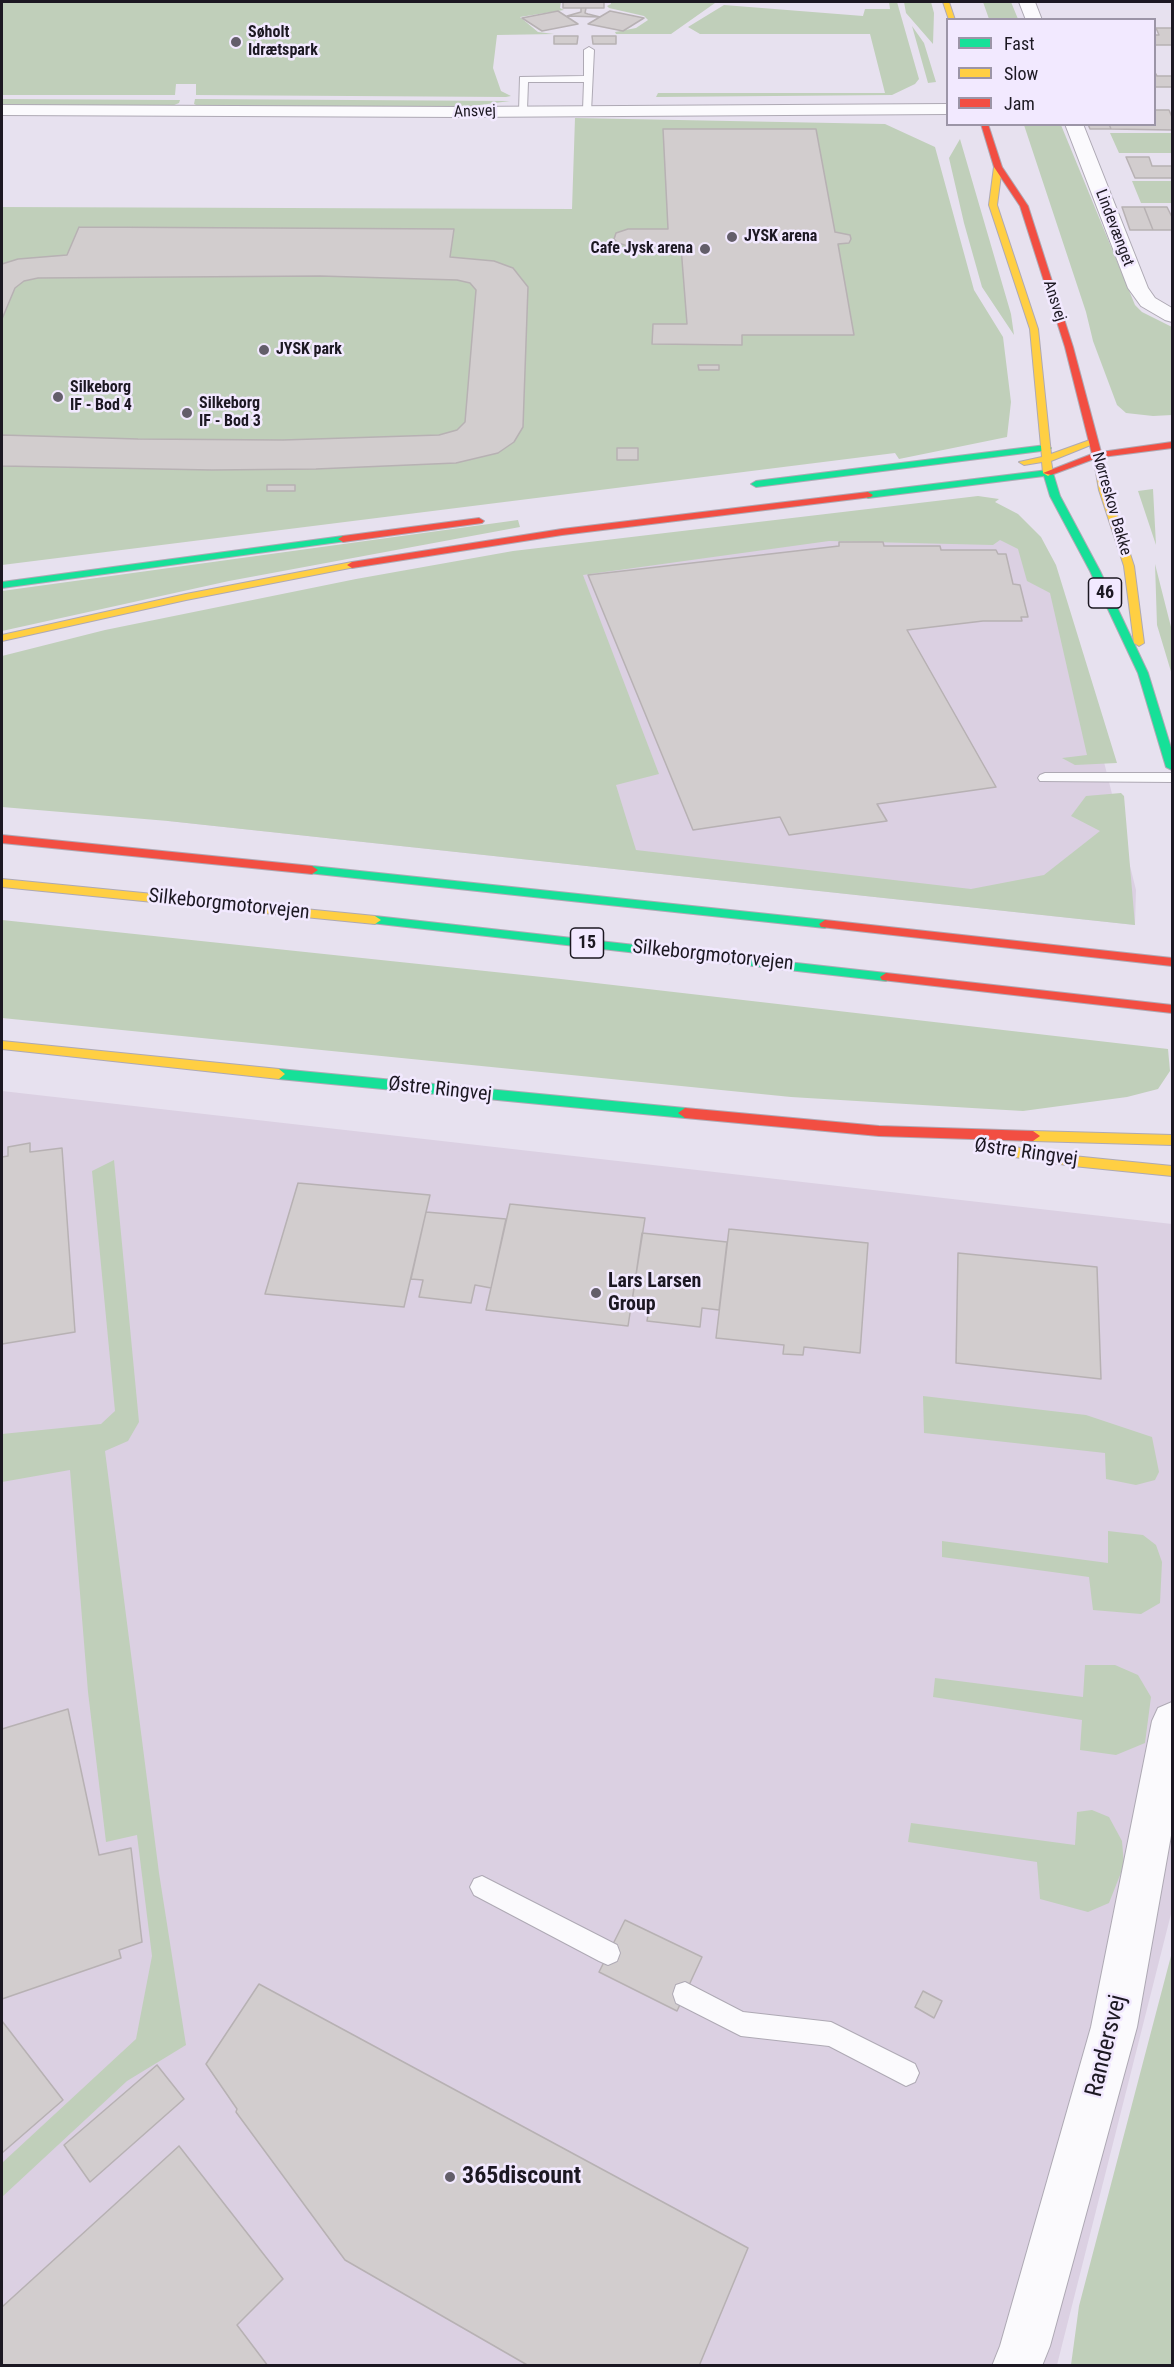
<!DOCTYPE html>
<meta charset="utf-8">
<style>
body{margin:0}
#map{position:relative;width:1174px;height:2367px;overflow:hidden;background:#e7e1ef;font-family:"Roboto Condensed",sans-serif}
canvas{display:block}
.frame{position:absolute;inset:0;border:3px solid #1c1822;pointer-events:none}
.legend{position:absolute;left:946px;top:18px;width:210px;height:108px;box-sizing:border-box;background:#f2e9ff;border:2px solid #9c95a7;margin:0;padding:8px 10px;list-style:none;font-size:18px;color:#1c1822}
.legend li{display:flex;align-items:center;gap:12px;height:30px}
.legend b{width:30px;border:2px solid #9c95a7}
</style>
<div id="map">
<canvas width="1174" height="2367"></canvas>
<div class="frame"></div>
<ul class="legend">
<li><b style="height:8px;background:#16e098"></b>Fast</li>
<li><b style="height:8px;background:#ffcf43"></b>Slow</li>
<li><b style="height:8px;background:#f24e42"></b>Jam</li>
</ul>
</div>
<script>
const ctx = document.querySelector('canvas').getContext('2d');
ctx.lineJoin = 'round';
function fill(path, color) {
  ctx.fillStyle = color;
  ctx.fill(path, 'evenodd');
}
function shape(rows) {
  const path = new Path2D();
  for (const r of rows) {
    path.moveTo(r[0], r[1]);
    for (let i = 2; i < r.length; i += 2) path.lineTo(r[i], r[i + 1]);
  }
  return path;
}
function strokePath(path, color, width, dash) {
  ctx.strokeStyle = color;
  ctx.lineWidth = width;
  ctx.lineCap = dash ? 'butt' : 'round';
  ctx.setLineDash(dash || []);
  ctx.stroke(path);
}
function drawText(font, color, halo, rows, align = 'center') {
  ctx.font = font + ' "Roboto Condensed",sans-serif';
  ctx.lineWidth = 5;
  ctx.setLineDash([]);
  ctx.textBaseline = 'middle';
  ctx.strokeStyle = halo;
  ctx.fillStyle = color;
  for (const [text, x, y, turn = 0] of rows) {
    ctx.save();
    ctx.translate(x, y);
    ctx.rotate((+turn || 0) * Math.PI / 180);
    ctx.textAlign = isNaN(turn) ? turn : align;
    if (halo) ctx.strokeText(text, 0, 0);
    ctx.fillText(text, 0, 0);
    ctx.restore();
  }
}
const commercial = shape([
 [976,501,1062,594,1136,890,1135,925,168,821,2,666],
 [2,1091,1172,1224,1172,1910,1057,2365,2,2366]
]);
const green = shape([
 [2,2,561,2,560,8,564,10,520,17,538,32,554,34,497,35,493,68,501,91,511,96,506,97,196,95,196,84,176,84,175,95,2,95],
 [611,2,705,2,715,3,671,34,616,34,615,32,636,28,648,20,644,16,609,8,607,6,611,4],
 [889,2,897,2,919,79,915,84,892,95,656,97,658,93,885,93,870,34,700,34,688,27,724,5,863,16,865,9,890,9],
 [904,2,931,2,934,13,933,44,906,13],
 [983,2,1011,2,1018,19,989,19],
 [912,26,924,43,936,82,928,83],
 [2,99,180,100,179,103,172,106,2,105],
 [195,99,510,101,472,106,198,106,194,104],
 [575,118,885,124,935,147,974,290,1003,337,1011,402,1007,437,899,459,895,453,2,565,2,207,572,209],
 [1024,125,1061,125,1135,305,1142,312,1172,327,1172,415,1153,416,1126,413,1117,405,1093,341,1086,312],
 [1110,133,1172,133,1172,153,1119,153],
 [960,139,1011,314,1014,335,982,287,964,223,949,158],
 [1132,181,1172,181,1172,203,1141,203],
 [1153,489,1156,545,1138,491],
 [978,496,999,499,995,502,1018,514,1041,537,1056,565,1117,763,1075,765,1062,758,1087,755,1050,593,1027,581,1018,549,1000,540,993,545,829,541,583,575,659,774,616,785,636,850,971,889,1044,875,1100,831,1071,816,1086,796,1121,793,1124,796,1135,925,168,821,2,807,2,656,105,630,356,579,513,551],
 [518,520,520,527,229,581,2,631,2,591],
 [1155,564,1172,631,1172,675,1157,625],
 [2,920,561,979,1168,1049,1170,1071,1158,1089,1127,1097,1023,1111,972,1108,791,1097,2,1018],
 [114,1160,139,1422,128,1441,105,1451,159,1873,186,2045,127,2081,2,2197,2,2163,136,2039,152,1956,137,1835,106,1842,88,1692,70,1470,2,1482,2,1434,101,1424,115,1411,92,1171],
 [923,1396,1086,1415,1152,1437,1159,1472,1155,1480,1136,1485,1106,1479,1105,1453,924,1433],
 [1108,1531,1143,1535,1156,1545,1162,1562,1160,1603,1141,1614,1093,1610,1089,1577,942,1557,942,1541,1108,1563],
 [1085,1665,1115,1665,1138,1675,1151,1697,1145,1743,1116,1755,1080,1750,1082,1720,933,1697,935,1678,1083,1697],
 [1092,1810,1109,1817,1122,1841,1124,1865,1109,1903,1088,1912,1040,1899,1037,1862,908,1842,911,1823,1075,1845,1077,1812],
 [1172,1952,1172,2365,1071,2365,1079,2306]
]);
const building = shape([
 [563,2,604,2,604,8,563,8,563,2],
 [581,8,586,8,585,13,588,14,600,17,567,16,581,12,581,8],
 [558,11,578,24,542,31,522,18,558,11],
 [610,11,644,18,623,31,588,24,610,11],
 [1156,28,1172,28,1172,45,1154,45,1154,35,1159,35,1156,28],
 [554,36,578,36,577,44,554,44,554,36],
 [592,36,616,36,616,44,593,44,592,36],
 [1154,71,1157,76,1172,76,1172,87,1154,87,1154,71],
 [1154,110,1169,110,1172,117,1172,130,1111,129,1109,124,1154,124,1154,110],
 [1088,124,1109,124,1111,129,1090,129,1088,124],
 [663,129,816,129,835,232,850,235,851,239,849,243,838,244,854,335,742,335,742,345,652,344,653,324,687,324,681,247,631,247,618,243,614,239,616,233,628,229,668,229,663,129],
 [1126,157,1149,157,1152,166,1172,166,1172,178,1135,178,1126,157],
 [1122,207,1144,207,1153,230,1130,230,1122,207],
 [1144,207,1167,207,1172,217,1172,230,1153,230,1144,207],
 [79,227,454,229,450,257,494,261,513,268,528,287,523,427,514,442,498,453,456,463,316,469,212,470,2,466,2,435,138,439,283,440,439,435,457,430,465,422,476,290,470,283,457,280,320,276,38,278,24,281,15,288,2,319,2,264,18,259,67,255,79,227],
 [698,365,719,365,719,370,699,370,698,365],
 [617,448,638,448,638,460,617,460,617,448],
 [267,485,295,485,295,491,267,491,267,485],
 [839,542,883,542,884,546,940,546,941,550,996,550,998,554,1006,554,1013,584,1020,585,1028,617,1021,617,1022,621,983,621,907,630,996,787,877,804,887,821,789,835,780,817,693,830,588,575,839,546,839,542],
 [30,1143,30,1152,62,1148,75,1332,2,1344,2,1157,8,1156,8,1147,30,1143],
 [298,1183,430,1195,404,1307,265,1294,298,1183],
 [510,1204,645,1218,628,1326,486,1310,510,1204],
 [426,1212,506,1219,491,1288,475,1285,471,1303,419,1297,423,1280,411,1279,426,1212],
 [729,1229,868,1243,860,1353,804,1347,803,1355,783,1354,784,1345,716,1338,729,1229],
 [642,1233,727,1242,719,1310,702,1308,700,1327,647,1321,650,1304,632,1302,642,1233],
 [958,1253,1097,1267,1101,1379,956,1363,958,1253],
 [68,1709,99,1855,131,1848,142,1942,119,1950,121,1958,2,1999,2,1729,68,1709],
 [625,1920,702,1957,677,2011,599,1972,625,1920],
 [259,1984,748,2248,699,2366,529,2366,345,2260,236,2112,237,2109,206,2064,259,1984],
 [923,1991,942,2001,934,2018,915,2007,923,1991],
 [2,2021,63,2100,2,2153,2,2021],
 [157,2065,184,2099,90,2182,64,2145,157,2065],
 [179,2146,283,2279,237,2325,268,2366,2,2366,2,2307,179,2146]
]);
const lane = shape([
 [589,47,594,50,591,112,583,110,584,82,528,82,527,110,519,112,520,77,584,76,584,50,589,47],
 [1045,773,1172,773,1172,782,1040,781,1038,778,1040,775,1045,773],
 [482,1876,617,1945,620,1953,617,1961,608,1965,599,1961,474,1895,470,1887,474,1879,482,1876],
 [685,1982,743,2012,831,2022,915,2064,919,2073,915,2082,906,2086,829,2046,741,2036,676,2003,673,1994,676,1985,685,1982]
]);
const street = shape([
 [1019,2,1035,2,1042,20,1026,20,1019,2],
 [948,104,948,114,461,117,2,115,2,105,461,107,948,104],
 [1065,124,1083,124,1148,288,1155,298,1172,308,1172,322,1165,320,1141,306,1128,288,1065,124],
 [1172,1702,1172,1830,1137,2027,1050,2346,1042,2366,992,2366,1000,2346,1091,2027,1152,1721,1158,1708,1172,1702]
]);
const fast = shape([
 [1046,445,1051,448,1049,450,756,487,751,484,756,481,1046,445],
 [1048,470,1053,473,1060,496,1100,571,1148,673,1172,751,1172,770,1166,767,1138,673,1090,571,1050,496,1044,476,868,498,863,495,868,492,1048,470],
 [343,536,346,537,346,541,2,588,2,582,343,536],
 [312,866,825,920,831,924,825,928,308,873,306,870,308,867,312,866],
 [375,916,886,973,892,977,886,981,371,923,369,920,371,917,375,916],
 [279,1069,685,1108,692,1113,685,1118,279,1079,273,1074,279,1069]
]);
const slow = shape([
 [943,2,949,2,955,20,949,20,943,2],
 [998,165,1002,167,997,205,1038,329,1051,454,1090,440,1098,442,1051,461,1053,473,1048,476,1043,473,1042,462,1024,465,1019,462,1042,457,1030,329,989,205,994,167,998,165],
 [1100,463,1105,466,1109,490,1134,566,1144,643,1139,646,1134,643,1124,566,1099,490,1095,466,1100,463],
 [352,562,355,563,355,567,186,600,2,641,2,635,186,594,352,562],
 [2,879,375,916,381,920,375,924,2,887,2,879],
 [2,1041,279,1069,285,1074,279,1079,2,1049,2,1041],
 [1033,1131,1172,1135,1172,1145,1033,1141,1026,1136,1033,1131],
 [1008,1146,1073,1156,1172,1166,1172,1176,1073,1166,1008,1156,1001,1151,1008,1146]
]);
const jam = shape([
 [981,124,988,124,1002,167,1028,206,1073,347,1101,452,1172,442,1172,448,1102,457,1105,466,1100,469,1095,466,1094,459,1051,475,1043,473,1092,454,1065,347,1020,206,994,167,981,124],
 [868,492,873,495,871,497,562,535,352,568,347,565,352,562,562,529,868,492],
 [479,518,484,521,482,523,343,542,338,539,343,536,479,518],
 [2,835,312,866,318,870,312,874,2,843,2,835],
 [825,920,1172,958,1172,966,821,927,819,924,825,920],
 [886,973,1172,1005,1172,1013,882,980,880,977,886,973],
 [685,1108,879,1126,1033,1131,1040,1136,1033,1141,879,1136,685,1118,678,1113,685,1108]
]);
const markers = [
 [236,42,6,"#635e6a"],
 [732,237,6,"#635e6a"],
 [705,249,6,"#635e6a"],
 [264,350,6,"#635e6a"],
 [58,397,6,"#635e6a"],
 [187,413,6,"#635e6a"],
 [596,1293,6,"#635e6a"],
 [450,2177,6,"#635e6a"]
];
const farPoinames = [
 ["Søholt",248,33],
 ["Idrætspark",248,51],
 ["JYSK arena",744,237],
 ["Cafe Jysk arena",693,249,"right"],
 ["JYSK park",276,350],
 ["Silkeborg",70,388],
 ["IF - Bod 4",70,406],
 ["Silkeborg",199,404],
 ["IF - Bod 3",199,422]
];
const farStreetnames = [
 ["Ansvej",475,112,-2],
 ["Lindevænget",1114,228,69],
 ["Ansvej",1054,301,72],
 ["Nørreskov Bakke",1111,504,74]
];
const shields = [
 [1105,593,33],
 [587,943,33]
];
const shieldNames = [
 ["46",1105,593],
 ["15",587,943]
];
const streetNames = [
 ["Silkeborgmotorvejen",229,905,6],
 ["Silkeborgmotorvejen",713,956,6],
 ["Østre Ringvej",440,1090,6],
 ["Østre Ringvej",1026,1153,8]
];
const poiNames = [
 ["Lars Larsen",608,1282],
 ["Group",608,1305]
];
const nearStreetnames = [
 ["Randersvej",1107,2046,-76]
];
const nearPoinames = [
 ["365discount",462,2177]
];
fill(commercial, '#dbd0e2');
fill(green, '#c0cfba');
fill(building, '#d2cdce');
strokePath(building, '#b7b1b3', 1.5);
strokePath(lane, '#aea9b4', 2);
strokePath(street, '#aea9b4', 2);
strokePath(fast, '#aea9b4', 2);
strokePath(slow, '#aea9b4', 2);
strokePath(jam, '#aea9b4', 2);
fill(lane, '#fbfafd');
fill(street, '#fbfafd');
fill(fast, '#16e098');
fill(slow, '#ffcf43');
fill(jam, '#f24e42');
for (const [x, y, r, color] of markers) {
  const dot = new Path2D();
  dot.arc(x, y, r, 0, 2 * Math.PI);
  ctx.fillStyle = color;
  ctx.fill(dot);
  strokePath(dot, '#f2e9ff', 2);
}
drawText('bold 16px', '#1c1822', '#f2e9ff', farPoinames, 'left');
drawText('16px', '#1c1822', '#f2e9ff', farStreetnames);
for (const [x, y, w] of shields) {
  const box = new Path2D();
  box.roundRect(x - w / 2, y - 15, w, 30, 4.5);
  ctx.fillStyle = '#f2e9ff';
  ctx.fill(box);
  strokePath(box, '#1c1822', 1.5);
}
drawText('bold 18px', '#1c1822', null, shieldNames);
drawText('20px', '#1c1822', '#f2e9ff', streetNames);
drawText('bold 20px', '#1c1822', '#f2e9ff', poiNames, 'left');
drawText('24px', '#1c1822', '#f2e9ff', nearStreetnames);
drawText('bold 24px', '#1c1822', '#f2e9ff', nearPoinames, 'left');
</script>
